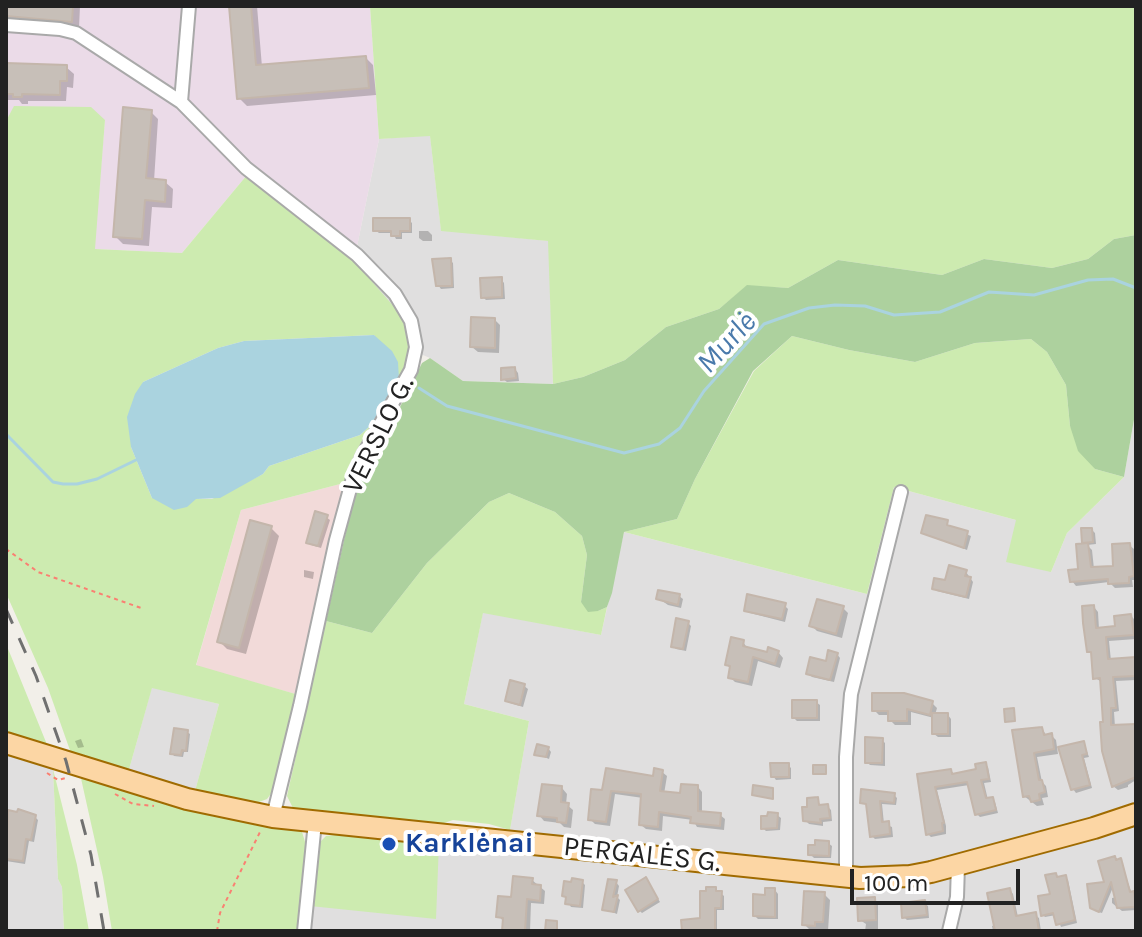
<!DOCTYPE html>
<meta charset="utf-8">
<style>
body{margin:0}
#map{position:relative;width:1142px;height:937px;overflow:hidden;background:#f2efe9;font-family:Karla,sans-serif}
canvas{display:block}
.frame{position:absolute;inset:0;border:8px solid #222;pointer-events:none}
.scale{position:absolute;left:850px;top:869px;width:170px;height:36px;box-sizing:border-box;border:4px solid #222;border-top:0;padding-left:10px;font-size:24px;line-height:28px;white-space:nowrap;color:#222;-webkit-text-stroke:6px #fff;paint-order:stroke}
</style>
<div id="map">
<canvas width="1142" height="937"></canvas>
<div class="frame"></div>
<div class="scale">100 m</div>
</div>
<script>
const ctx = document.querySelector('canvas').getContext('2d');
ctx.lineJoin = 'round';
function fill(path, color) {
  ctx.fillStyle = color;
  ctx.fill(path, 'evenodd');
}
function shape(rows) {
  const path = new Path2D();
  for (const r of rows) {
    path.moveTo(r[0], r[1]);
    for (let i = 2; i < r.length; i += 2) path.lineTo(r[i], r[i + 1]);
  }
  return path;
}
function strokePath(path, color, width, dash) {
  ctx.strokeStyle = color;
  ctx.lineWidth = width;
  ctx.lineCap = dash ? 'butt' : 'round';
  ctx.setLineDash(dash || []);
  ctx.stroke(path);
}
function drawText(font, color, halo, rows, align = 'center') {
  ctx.font = font + ' Karla,sans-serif';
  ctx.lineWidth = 8;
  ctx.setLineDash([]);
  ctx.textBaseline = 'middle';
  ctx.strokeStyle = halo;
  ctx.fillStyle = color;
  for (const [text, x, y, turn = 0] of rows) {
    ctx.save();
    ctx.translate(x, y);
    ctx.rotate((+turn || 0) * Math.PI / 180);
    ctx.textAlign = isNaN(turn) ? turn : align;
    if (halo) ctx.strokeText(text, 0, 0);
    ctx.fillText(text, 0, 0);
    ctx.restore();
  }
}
const residential = shape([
 [430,135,441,230,549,241,553,384,463,381,430,358,411,350,354,261,379,139],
 [1136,408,1136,807,946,863,860,871,509,835,529,721,464,704,483,612,601,635,624,532,867,594,894,487,1016,520,1051,572,1067,533,1124,477],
 [152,687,219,704,195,791,128,773],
 [6,752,53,769,58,879,62,887,64,931,6,931],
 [1136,820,1136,931,308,931,310,906,439,843,844,882]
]);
const commercial = shape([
 [344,483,342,501,299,695,196,666,241,510]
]);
const industrial = shape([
 [6,6,370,6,379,139,354,261,247,175,182,253,94,249,105,120,15,106,6,121]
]);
const grass = shape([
 [370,6,1136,6,1136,235,1114,239,1088,259,1052,268,984,259,942,275,838,260,788,288,747,286,719,309,666,327,625,360,583,377,553,384,548,241,441,231,430,136,379,139],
 [14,106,91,107,105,120,95,249,182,253,247,175,354,261,396,309,407,328,411,350,410,362,344,483,241,510,196,665,299,695,276,787,267,799,251,805,195,791,219,704,152,688,128,773,72,756,48,688,6,593,6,121],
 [374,335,399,379,371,425,360,435,269,466,263,474,212,499,152,498,131,447,143,382,218,348,244,341],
 [792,336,849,350,915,362,975,343,1031,339,1047,352,1066,385,1070,426,1095,469,1124,477,1067,533,1051,572,1006,562,1016,520,894,487,867,594,624,532,677,519,695,479,754,371],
 [509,493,555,512,582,536,587,555,581,602,598,611,607,607,601,635,483,613,464,704,529,721,510,830,489,824,453,820,441,824,298,811,293,808,287,796,326,621,372,633,427,563,489,502],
 [6,644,11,656,48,747,6,734],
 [53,769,77,865,89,931,64,931,62,887,58,879],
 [80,774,302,832,307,848,299,931,112,931,103,877],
 [344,834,439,843,436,919,310,906,319,843,326,836]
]);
const forest = shape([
 [1136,235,1136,408,1124,477,1095,469,1078,451,1070,426,1066,385,1047,352,1031,339,975,343,915,362,849,350,792,336,753,371,695,479,677,519,624,532,612,593,607,607,598,611,588,612,581,602,587,555,582,536,555,512,509,493,489,502,427,563,372,633,326,621,352,504,365,465,400,407,422,363,430,358,463,381,553,384,583,377,625,360,666,327,719,309,747,285,788,288,838,260,942,275,984,259,1052,268,1088,259,1114,239]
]);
const water = shape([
 [374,335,392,351,398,362,399,379,371,425,360,435,269,466,263,474,220,498,196,499,187,507,174,510,152,498,131,447,127,417,135,394,143,382,218,348,244,341]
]);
const shadow = shape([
 [6,6,80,6,79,28,6,25],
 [231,6,257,6,262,67,366,58,373,65,376,95,247,106,239,98],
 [6,65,66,67,74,74,73,88,67,87,66,101,28,101,28,104,22,104,19,100,6,100],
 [151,112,158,119,154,181,165,182,173,189,172,208,152,207,149,246,123,244,115,236],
 [409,220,412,223,412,233,402,233,402,239,396,239,393,233,379,233,375,230],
 [419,231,428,231,432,235,432,241,423,241,419,238],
 [450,260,453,263,454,288,441,289,438,285],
 [501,279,504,283,505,299,486,300,483,297],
 [495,320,500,325,499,353,478,352,472,347],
 [515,369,518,373,519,381,507,382,503,379],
 [326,517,330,520,321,548,311,545,308,542],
 [947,522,950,528,971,536,967,550,924,532],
 [271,528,279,536,246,654,227,649,219,641],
 [1092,530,1095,533,1096,544,1087,545,1092,550,1094,569,1115,567,1129,545,1134,549,1136,580,1132,580,1133,587,1115,588,1109,582,1076,586,1072,581,1080,571,1087,545,1084,542],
 [304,570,314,572,313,579,304,577],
 [966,572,973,582,969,599,937,591,934,588],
 [679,596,683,599,681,608,668,605,658,598],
 [784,605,788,609,785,622,750,613,746,610],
 [1094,607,1098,612,1099,629,1117,628,1131,616,1135,620,1136,639,1109,641,1111,661,1136,660,1136,680,1116,681,1119,711,1114,712,1115,727,1136,726,1136,780,1128,785,1128,787,1118,790,1113,786,1102,682,1095,678,1094,656,1089,651],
 [843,608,848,613,842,638,817,631,812,626],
 [688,623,691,626,686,651,676,649,673,646],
 [743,642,748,649,768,654,778,652,783,658,780,668,758,661,752,686,735,682,730,677,732,670,727,665],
 [837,654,840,658,834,682,812,677,808,673,827,663],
 [524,686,528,689,523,707,510,703,507,700],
 [816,702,820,705,820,721,797,721,794,718],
 [932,703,937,708,935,715,948,715,951,719,951,737,938,737,934,734,934,718,911,712,911,725,895,725,890,720,890,715,879,715,874,710],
 [1042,729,1047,736,1051,735,1056,740,1058,754,1037,757,1042,782,1046,786,1048,797,1042,798,1044,805,1037,806,1024,796,1014,732],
 [187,732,190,734,188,752,184,752,183,757,174,756,172,753],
 [81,739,84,747,78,748,75,741],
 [882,740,885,743,885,766,870,765,867,762],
 [1084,743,1089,757,1084,758,1092,788,1076,793,1073,789],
 [548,748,551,752,549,759,537,754],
 [985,764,988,767,991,782,984,783,988,800,992,799,995,802,998,813,980,817,977,814,969,785,937,790,946,826,946,834,931,837,928,834,919,776,951,771,955,775,978,770],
 [788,765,791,768,791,779,776,780,773,776],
 [662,772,667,776,664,794,682,795,698,787,702,792,702,813,720,815,725,819,724,830,697,827,693,820,663,816,662,831,646,829,641,825,643,798,615,794,610,826,595,824,590,819,603,792,654,778],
 [562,788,567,794,566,804,573,810,571,828,564,827,560,823,544,821,539,815],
 [894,795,897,798,896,805,882,804,884,824,892,827,893,837,875,839,872,836,868,806,862,802],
 [817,799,821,807,827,806,831,810,832,821,823,822,823,826,809,824,805,820,810,808],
 [777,815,781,818,780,830,766,831,763,828],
 [35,817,38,820,34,842,29,841,25,864,6,861,6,824],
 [828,843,832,846,831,858,814,858,810,854],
 [1120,860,1132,894,1136,893,1136,910,1122,911,1112,903,1112,898,1117,897,1114,885,1102,913,1095,911,1091,907,1117,861],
 [1055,875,1059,878,1066,877,1068,880,1077,923,1061,927,1056,915,1045,917,1043,915,1052,895],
 [532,880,545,891,544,904,531,903,530,931,504,931,503,921,499,916],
 [582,882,585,885,583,908,571,907,564,896],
 [616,882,619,886,617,897,620,900,617,914,604,909],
 [648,883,660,902,642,913,639,910],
 [716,889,724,896,724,910,717,910,717,931,684,931,702,919],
 [775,890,778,894,778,919,758,919,755,916,767,897],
 [1010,890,1013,894,1018,917,1035,915,1039,918,1041,931,993,931,992,926,996,925],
 [824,894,830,900,828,931,810,930,804,924],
 [874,899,878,903,878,931,865,931,866,924,860,920],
 [924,903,928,906,929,918,907,920,904,917]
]);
const stream = shape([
 [419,388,447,406,624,453,659,444,680,428,704,391,764,324,809,308,835,305,865,306,894,315,940,312,989,292,1034,295,1088,280,1113,279,1136,288],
 [6,434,53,482,63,484,77,484,97,479,136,460]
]);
const building = shape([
 [6,6,73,6,72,22,6,16,6,6],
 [229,6,251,6,256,65,366,56,369,88,237,99,229,6],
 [6,63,67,65,67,81,60,81,60,95,22,94,22,97,13,97,13,94,6,94,6,63],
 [123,107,152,110,146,178,166,180,165,202,145,200,142,239,113,237,123,107],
 [373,218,410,218,410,231,400,231,400,236,391,236,391,231,373,231,373,218],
 [451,258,452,286,436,286,432,259,451,258],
 [502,277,502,297,481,298,480,278,502,277],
 [471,317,495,318,495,348,470,347,471,317],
 [515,367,516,378,501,380,501,368,515,367],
 [315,511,328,515,318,546,306,543,315,511],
 [926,515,948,520,947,525,968,531,964,548,921,533,926,515],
 [250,520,272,526,239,648,217,642,250,520],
 [1081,528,1092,528,1093,542,1082,543,1081,528],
 [1088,543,1091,567,1113,566,1112,544,1130,543,1134,576,1129,577,1129,583,1108,584,1108,579,1070,582,1068,570,1078,569,1076,544,1088,543],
 [949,565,967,570,965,576,971,577,966,597,932,589,934,578,945,580,949,565],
 [658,590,680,594,678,605,656,599,658,590],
 [747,594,786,603,782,619,744,611,747,594],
 [817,599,844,606,836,634,809,626,817,599],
 [1094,605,1096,628,1115,626,1114,616,1131,614,1134,635,1106,637,1108,659,1136,657,1136,676,1113,677,1116,708,1111,708,1111,725,1136,724,1136,777,1112,787,1102,751,1100,722,1103,722,1100,678,1093,679,1091,652,1087,652,1083,623,1082,606,1094,605],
 [676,618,689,621,683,649,671,647,676,618],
 [731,637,744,640,743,646,767,652,768,647,779,651,775,664,753,657,748,682,728,678,730,666,725,665,731,637],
 [828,650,838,653,830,680,806,674,810,657,826,661,828,650],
 [510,680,525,684,520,705,505,701,510,680],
 [872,693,904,693,933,701,930,715,907,709,907,721,888,721,888,711,872,711,872,693],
 [792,700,817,700,817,718,792,718,792,700],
 [1014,708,1015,721,1005,722,1004,709,1014,708],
 [932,713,948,713,948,734,932,734,932,713],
 [1042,727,1044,735,1052,733,1054,749,1034,753,1039,780,1042,780,1045,792,1039,794,1040,800,1031,802,1029,796,1023,797,1012,730,1042,727],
 [174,728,188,730,186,751,182,750,181,755,170,754,174,728],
 [865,737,883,738,882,763,865,763,865,737],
 [1084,741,1087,754,1082,755,1090,785,1071,790,1058,747,1084,741],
 [537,744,549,747,546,757,534,755,537,744],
 [986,762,989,779,981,780,986,798,993,797,996,810,975,815,967,782,935,787,944,823,942,823,943,831,926,835,917,774,951,769,952,774,976,769,975,764,986,762],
 [770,763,789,763,789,777,771,777,770,763],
 [813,765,826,765,826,774,813,774,813,765],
 [606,768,653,776,654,768,663,770,660,791,680,793,681,784,698,785,698,811,721,813,720,826,690,823,691,817,659,812,658,827,639,825,641,794,611,791,606,822,588,820,591,789,602,790,606,768],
 [542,784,562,786,561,802,569,803,566,823,557,822,557,818,537,816,542,784],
 [753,785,773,788,773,799,752,795,753,785],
 [861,789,895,793,894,803,880,801,882,822,889,821,890,834,870,837,866,804,860,803,861,789],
 [818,797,819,805,828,804,830,818,820,819,821,823,803,821,802,807,807,807,807,798,818,797],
 [18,809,36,815,31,840,26,839,23,861,6,859,8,810,17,812,18,809],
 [768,812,778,813,777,828,761,829,761,816,767,816,768,812],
 [815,840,829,841,829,856,808,855,808,845,815,845,815,840],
 [1115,856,1116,860,1121,858,1130,892,1134,891,1136,907,1117,908,1111,882,1099,912,1090,908,1087,884,1104,882,1098,861,1115,856],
 [1056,873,1057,877,1066,875,1075,920,1056,925,1053,913,1041,916,1038,896,1050,894,1045,875,1056,873],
 [513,876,533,878,532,884,541,885,540,901,527,899,525,931,502,931,503,918,496,917,498,896,511,897,513,876],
 [646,877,658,899,638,912,625,890,646,877],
 [572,878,583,880,580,906,565,904,566,897,562,896,564,881,571,882,572,878],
 [608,879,617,880,613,897,618,895,614,912,602,910,608,879],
 [706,887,716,887,716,891,722,891,721,908,715,908,715,931,682,931,681,920,700,918,700,891,706,891,706,887],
 [765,888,775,888,775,917,753,916,753,894,765,895,765,888],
 [1010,888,1016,916,1036,912,1039,931,995,931,987,893,1010,888],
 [804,891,825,892,823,922,815,922,815,926,802,925,804,891],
 [875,897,876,920,858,921,857,898,875,897],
 [925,900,927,915,902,918,901,903,925,900],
 [546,920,557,921,557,931,545,931,546,920]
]);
const path = shape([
 [6,549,38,572,144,609],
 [47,773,58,780,66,778],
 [115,794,133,804,154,806],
 [217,931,220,913,261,830]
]);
const street = shape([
 [6,25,60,29,76,33,181,102,246,168,357,255,395,294,411,321,416,347,411,370,362,457,353,478,336,540,300,706,273,817],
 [181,102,189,6],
 [846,876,846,757,851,694,901,492],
 [304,931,315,822],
 [949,931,957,897,958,865]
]);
const primary = shape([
 [6,743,187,799,273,817,860,878,910,876,931,872,1094,828,1136,814]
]);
const rail = shape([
 [6,609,36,676,66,761,91,855,104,931]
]);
const markers = [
 [389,844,8,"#1a4fb4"]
];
const streetNames = [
 ["VERSLO G.",379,435,-64],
 ["PERGALĖS G.",642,855,6]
];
const transitNames = [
 ["Karklėnai",405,844]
];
const waterNames = [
 ["Murlė",727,343,-47]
];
fill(residential, '#e0dfdf');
fill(commercial, '#f2dad9');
fill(industrial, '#ebdbe8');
fill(grass, '#cdebb0');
fill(forest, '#add19e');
fill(water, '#aad3df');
fill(shadow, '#0003');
strokePath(stream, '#aad3df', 3);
fill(building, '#c7bfb8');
strokePath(building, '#c4b6ab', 2);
strokePath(street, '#a9a9a9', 16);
strokePath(primary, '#a06b00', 24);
strokePath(path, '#fa8072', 2, [4, 4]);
strokePath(street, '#fff', 12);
strokePath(primary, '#fcd6a4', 20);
strokePath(rail, '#707070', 3, [16, 16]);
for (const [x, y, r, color] of markers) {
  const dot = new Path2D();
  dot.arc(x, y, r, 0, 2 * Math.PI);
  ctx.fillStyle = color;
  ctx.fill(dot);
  strokePath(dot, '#fff', 3);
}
drawText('28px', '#222', '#fff', streetNames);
drawText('bold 28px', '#164399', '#fff', transitNames, 'left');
drawText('italic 30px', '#4a7aab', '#fff', waterNames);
</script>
